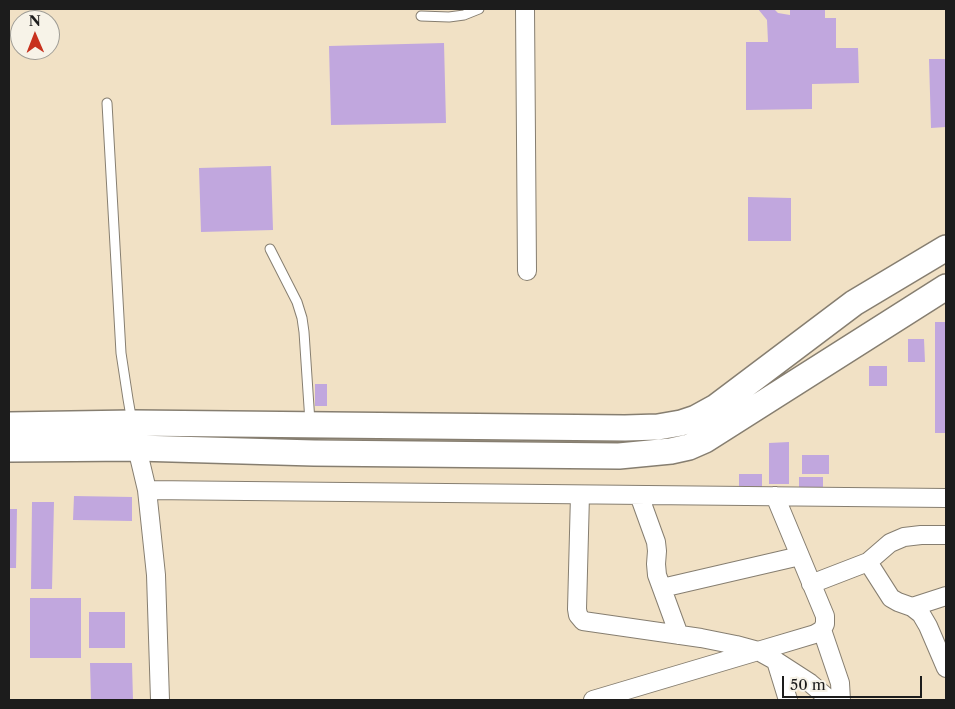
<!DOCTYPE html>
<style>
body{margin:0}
#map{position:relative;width:955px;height:709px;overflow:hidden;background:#f1e1c5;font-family:"Libre Caslon Text",serif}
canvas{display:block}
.frame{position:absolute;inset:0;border:10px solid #1c1c1c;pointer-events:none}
.north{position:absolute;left:10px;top:10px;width:50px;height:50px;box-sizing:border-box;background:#f7f3e8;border:1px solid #9f9d96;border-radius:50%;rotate:359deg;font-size:14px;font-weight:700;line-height:20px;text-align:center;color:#1c1c1c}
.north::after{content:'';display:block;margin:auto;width:18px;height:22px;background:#c8321e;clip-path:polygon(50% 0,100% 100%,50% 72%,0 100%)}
.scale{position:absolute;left:782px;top:676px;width:140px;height:22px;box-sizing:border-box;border:2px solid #1c1c1c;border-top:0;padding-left:6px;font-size:15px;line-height:18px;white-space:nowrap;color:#1c1c1c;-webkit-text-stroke:4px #f7f3e8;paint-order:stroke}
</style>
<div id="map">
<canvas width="955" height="709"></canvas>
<div class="frame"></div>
<div class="north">N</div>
<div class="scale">50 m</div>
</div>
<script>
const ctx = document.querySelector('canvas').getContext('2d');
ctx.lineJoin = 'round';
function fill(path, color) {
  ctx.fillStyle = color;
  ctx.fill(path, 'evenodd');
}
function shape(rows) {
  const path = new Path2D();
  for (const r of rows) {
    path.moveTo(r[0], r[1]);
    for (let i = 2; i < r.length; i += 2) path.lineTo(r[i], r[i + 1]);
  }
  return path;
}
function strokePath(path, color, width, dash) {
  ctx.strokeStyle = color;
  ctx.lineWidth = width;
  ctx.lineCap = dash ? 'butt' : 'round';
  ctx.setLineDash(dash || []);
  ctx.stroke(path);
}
const building = shape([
 [758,9,774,9,778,13,790,15,790,9,825,9,825,18,836,18,836,48,858,48,859,83,812,84,812,109,746,110,746,42,768,42,767,20],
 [444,43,446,123,331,125,329,46],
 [929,59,946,59,946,127,931,128],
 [271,166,273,230,201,232,199,168],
 [748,197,791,198,791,241,748,241],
 [935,322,946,322,946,433,935,433],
 [908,339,924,339,925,362,908,362],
 [869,366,887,366,887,386,869,386],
 [315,384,327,384,327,406,315,406],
 [789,442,789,484,769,484,769,443],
 [802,455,829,455,829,474,802,474],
 [739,474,762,474,762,488,739,488],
 [799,477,823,477,823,487,799,487],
 [74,496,132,497,132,521,73,520],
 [32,502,54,502,52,589,31,589],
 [9,509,17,509,16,568,9,568],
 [30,598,81,598,81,658,30,658],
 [89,612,125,612,125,648,89,648],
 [90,663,132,663,133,700,91,700]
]);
const lane = shape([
 [421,16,449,17,464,15,479,9],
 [107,103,121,353,128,399,132,422],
 [270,249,297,302,302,318,304,332,310,422]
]);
const street = shape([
 [525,9,527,271],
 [137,448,147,490,156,575,160,700],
 [147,490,946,498],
 [580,495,577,609,578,615,583,621,701,638,736,645,758,651,776,661,810,683,830,700],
 [639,495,656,542,657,551,656,564,657,575,679,635],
 [868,562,891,598,898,602,912,607,921,614,928,626,946,668],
 [811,584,868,562,890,543,904,537,921,535,946,535],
 [662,588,800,556],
 [912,607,946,596],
 [822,630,840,683,841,700],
 [776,661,788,700],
 [593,700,758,651,815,634,822,630,825,624,825,616,775,496]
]);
const secondary = shape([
 [9,425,133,423,625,428,658,427,681,423,696,418,716,407,854,303,946,248],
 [9,449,137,448,314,453,619,456,671,451,689,447,705,440,946,287]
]);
fill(building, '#c1a7de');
strokePath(lane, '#867e70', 11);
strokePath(street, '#867e70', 20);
strokePath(secondary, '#867e70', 28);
strokePath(lane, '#fff', 9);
strokePath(street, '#fff', 18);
strokePath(secondary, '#fff', 25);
</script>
